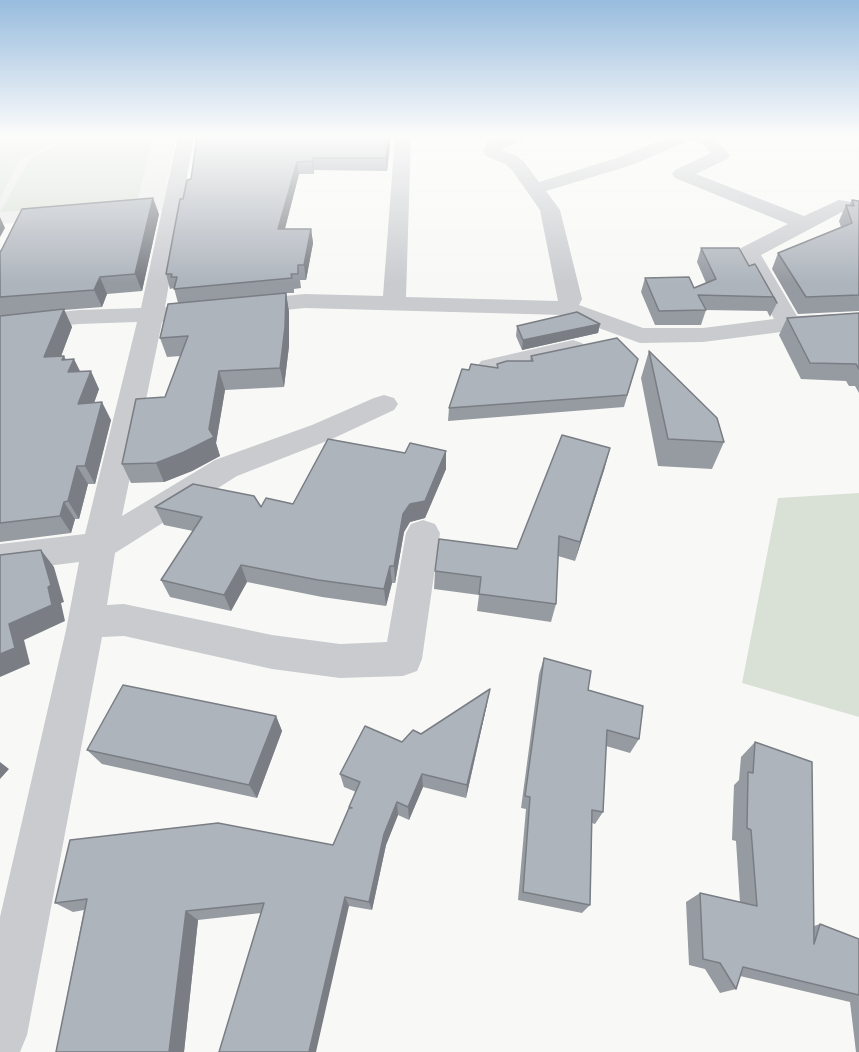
<!DOCTYPE html>
<style>
body{margin:0}
canvas{display:block;background:#f8f9f6}
</style>
<canvas width="859" height="1052"></canvas>
<script>
const ctx = document.querySelector('canvas').getContext('2d');
ctx.lineJoin = 'round';
function fill(path, color) {
  ctx.fillStyle = color;
  ctx.fill(path, 'evenodd');
}
function shape(rows) {
  const path = new Path2D();
  for (const r of rows) {
    path.moveTo(r[0], r[1]);
    for (let i = 2; i < r.length; i += 2) path.lineTo(r[i], r[i + 1]);
  }
  return path;
}
function strokePath(path, color, width, dash) {
  ctx.strokeStyle = color;
  ctx.lineWidth = width;
  ctx.lineCap = dash ? 'butt' : 'round';
  ctx.setLineDash(dash || []);
  ctx.stroke(path);
}
const built = shape([
 [0,136,176,136,162,211,0,224]
]);
const green = shape([
 [0,136,67,136,19,160,0,198],
 [75,136,153,136,137,203,0,212,30,159],
 [859,493,859,717,742,683,778,498]
]);
const street = shape([
 [178,136,194,136,165,307,181,309,184,314,181,319,162,322,122,516,215,460,312,425,374,398,384,395,394,398,398,404,394,410,332,439,237,476,115,553,107,605,124,604,272,635,340,644,387,642,406,533,411,524,423,520,435,524,440,533,422,659,417,671,403,676,340,678,272,669,124,636,102,637,27,1035,20,1052,0,1052,0,917,66,630,79,562,0,572,0,544,85,534,137,322,79,324,0,332,0,318,79,310,141,308,178,136],
 [395,136,411,136,406,297,558,301,540,210,512,170,505,164,486,156,483,152,487,141,502,136,524,136,522,140,501,150,517,156,524,162,539,182,620,157,670,136,712,136,730,155,727,159,696,174,804,216,839,200,859,203,859,215,842,212,761,255,797,316,859,313,859,327,789,331,703,342,640,343,563,315,305,308,244,314,236,312,232,307,236,302,244,300,305,294,383,296,395,136],
 [690,140,703,144,711,153,675,170,672,174,675,178,788,224,741,248,738,253,774,319,703,328,643,328,579,305,582,299,560,210,546,191,632,165,690,140],
 [573,340,582,343,586,348,582,353,490,375,481,373,477,367,481,361,573,340]
]);
const wall = shape([
 [197,136,391,136,387,171,314,170,314,174,299,174,285,229,311,229,313,243,306,280,300,280,301,288,294,289,294,293,286,293,289,312,289,346,284,387,225,390,216,443,220,456,192,471,164,482,131,483,122,464,165,397,181,356,167,357,160,338,178,303,174,288,170,289,166,274,183,199,191,179],
 [852,200,859,201,859,311,798,314,772,269,778,253,841,227,839,221,846,205,849,206],
 [159,214,142,291,107,294,102,307,64,310,72,327,61,356,64,356,65,360,99,389,94,403,111,420,95,484,88,484,79,519,75,519,71,533,0,542,0,251],
 [701,248,749,266,755,264,777,303,770,317,767,311,706,310,701,325,655,325,641,292,645,278,694,288,706,283,697,262],
 [859,313,859,393,855,386,849,386,846,381,801,379,779,335,787,318],
 [600,324,598,333,522,350,516,336,517,326],
 [649,351,724,442,712,469,658,466,641,378],
 [531,356,638,359,624,407,448,421,449,408,469,370,497,368,497,364,530,361],
 [446,451,446,469,425,518,410,522,404,532,395,583,392,583,386,606,322,597,247,582,231,611,170,597,161,580,193,531,164,525,155,507,261,507,293,504,405,453],
 [605,467,575,561,558,556,556,604,551,622,477,611,479,595,434,589,435,571,517,549],
 [544,658,588,690,639,739,630,753,606,746,603,812,595,824,592,823,590,905,582,913,518,900,526,809,521,808,539,674],
 [487,704,466,798,423,787,409,820,398,815,386,845,372,910,349,906,261,913,198,920,184,1052,56,1052,84,910,73,912,55,903,333,845,356,792,344,787,340,774,402,742],
 [276,716,282,731,257,798,102,764,87,750],
 [755,742,814,926,820,924,859,939,859,1052,856,1052,850,1002,740,976,736,989,720,993,705,969,689,965,686,902,700,893,740,903,736,841,732,840,734,785,739,780,741,757]
]);
const shadedWall = shape([
 [389,136,391,136,387,171,386,158],
 [313,158,314,170,314,174,312,161],
 [297,162,299,174,281,243,278,229],
 [153,198,159,214,142,291,135,274],
 [0,217,5,228,0,237],
 [311,229,313,243,306,280,304,265],
 [100,277,107,294,102,307,94,290],
 [286,293,289,312,289,346,284,387,280,368],
 [64,309,72,327,54,375,44,357],
 [600,324,598,333,522,350,523,340],
 [64,356,70,368,74,359,83,377,77,390,62,360],
 [91,371,99,389,87,422,78,404],
 [219,371,225,390,216,443,220,456,192,471,164,482,156,463,209,429],
 [102,402,111,420,95,484,85,466],
 [610,448,605,467,575,561,580,542],
 [446,451,446,469,425,518,410,522,404,532,395,583,394,566,403,514],
 [77,466,88,484,79,519,68,501],
 [64,502,75,519,71,533,60,516],
 [41,550,54,567,64,602,61,603,65,621,24,640,30,664,0,677,0,654,9,624,48,587],
 [241,565,247,582,231,611,224,595],
 [390,566,392,583,386,606,384,589],
 [490,689,487,704,466,798,467,785],
 [276,716,282,731,257,798,249,785],
 [0,762,9,769,0,779],
 [422,774,423,787,409,820,408,807],
 [397,802,398,815,386,845,372,910,369,902,384,834],
 [345,897,349,906,316,1052,309,1052],
 [186,911,198,920,184,1052,169,1052]
]);
const building = shape([
 [197,136,389,136,386,158,313,158,312,161,297,162,278,229,311,229,304,265,298,265,298,274,291,274,292,278,174,289,177,277,171,277,172,274,166,274,180,199,183,199,187,180,191,179,197,136],
 [153,198,135,274,100,277,94,290,0,297,0,251,1,251,22,209,153,198],
 [852,200,859,201,859,295,806,297,778,253,852,223,846,205,854,206,852,200],
 [701,248,739,248,749,266,755,264,777,303,774,297,698,295,706,310,659,311,645,278,689,277,694,288,716,279,701,248],
 [286,293,285,327,280,368,219,371,209,429,214,437,184,452,156,463,122,464,136,399,165,397,188,336,160,338,168,304,286,293],
 [64,309,44,357,64,356,62,360,74,359,68,372,91,371,78,404,102,402,85,466,77,466,68,501,64,502,60,516,0,523,0,316,64,309],
 [577,312,600,324,523,340,517,326,577,312],
 [859,313,859,369,856,364,810,363,787,318,859,313],
 [617,338,638,359,627,395,449,408,462,369,469,370,471,364,498,368,497,364,507,361,533,361,531,356,617,338],
 [649,351,717,418,724,442,668,439,649,351],
 [562,435,610,448,580,542,559,536,556,604,479,594,481,577,435,571,439,539,517,549,562,435],
 [328,439,405,453,410,443,446,451,425,501,410,504,403,514,394,566,390,566,384,589,318,580,241,565,224,595,161,580,202,517,155,507,193,484,254,496,261,507,266,498,293,504,328,439],
 [41,550,51,585,48,587,52,605,9,624,15,648,0,654,0,555,41,550],
 [544,658,591,671,588,690,643,706,639,739,607,730,603,812,592,810,590,905,523,892,530,797,525,796,544,658],
 [123,685,276,716,249,785,87,750,123,685],
 [490,689,467,785,422,774,408,807,397,802,384,834,369,902,345,897,309,1052,219,1052,264,903,186,911,169,1052,56,1052,87,899,55,903,70,840,218,823,333,845,349,808,352,808,349,807,360,782,340,774,365,726,402,742,413,730,421,734,490,689],
 [755,742,812,762,814,944,820,924,859,939,859,995,743,967,736,989,720,963,703,959,700,893,757,906,751,830,747,828,748,772,753,773,755,742]
]);
fill(built, '#e9eae9');
fill(green, '#d9e1d7');
fill(street, '#c9cbcf');
fill(wall, '#969ba2');
fill(shadedWall, '#7a7e84');
fill(building, '#aeb4bc');
strokePath(building, '#7a7e84', 1.5);
const sky = ctx.createLinearGradient(0, 0, 0, 283);
sky.addColorStop(0, '#98bcde');
sky.addColorStop(0.48, '#fcfcfb');
sky.addColorStop(1, '#fcfcfb00');
ctx.fillStyle = sky;
ctx.fillRect(0, 0, 859, 283);
</script>
